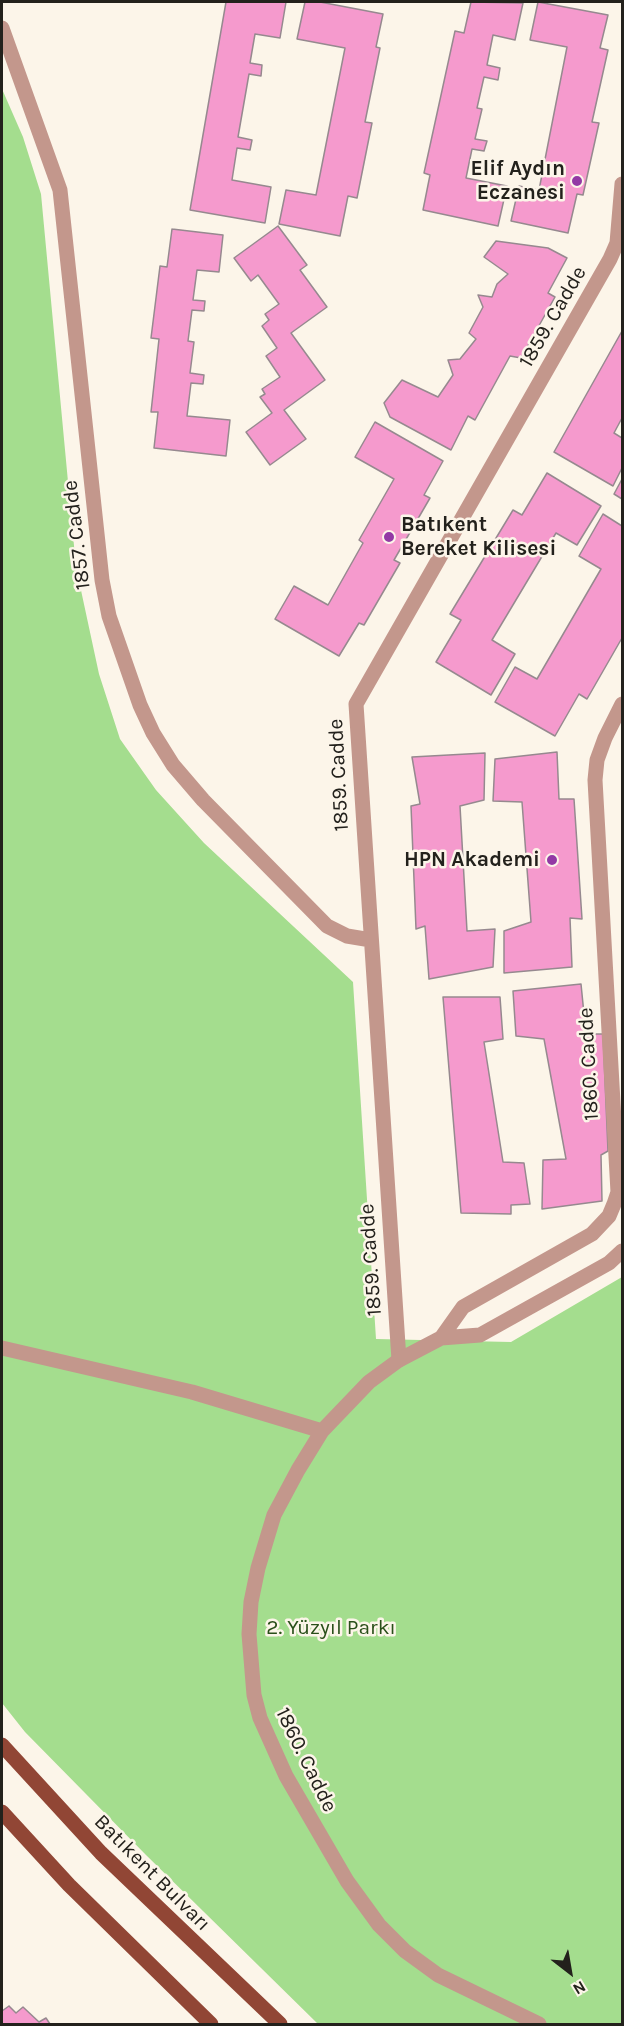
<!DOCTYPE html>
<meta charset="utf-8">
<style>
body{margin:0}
#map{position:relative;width:624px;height:2026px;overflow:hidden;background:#fcf5e9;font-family:Karla,sans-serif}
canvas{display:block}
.frame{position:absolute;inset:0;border:3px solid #23211c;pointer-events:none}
.north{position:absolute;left:540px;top:1942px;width:60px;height:60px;-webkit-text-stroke:4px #fcf5e9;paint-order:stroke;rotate:149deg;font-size:16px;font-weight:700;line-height:24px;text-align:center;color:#23211c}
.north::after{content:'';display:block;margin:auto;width:21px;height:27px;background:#23211c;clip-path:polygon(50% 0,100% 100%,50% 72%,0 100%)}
</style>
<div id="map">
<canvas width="624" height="2026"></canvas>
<div class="frame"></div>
<div class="north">N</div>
</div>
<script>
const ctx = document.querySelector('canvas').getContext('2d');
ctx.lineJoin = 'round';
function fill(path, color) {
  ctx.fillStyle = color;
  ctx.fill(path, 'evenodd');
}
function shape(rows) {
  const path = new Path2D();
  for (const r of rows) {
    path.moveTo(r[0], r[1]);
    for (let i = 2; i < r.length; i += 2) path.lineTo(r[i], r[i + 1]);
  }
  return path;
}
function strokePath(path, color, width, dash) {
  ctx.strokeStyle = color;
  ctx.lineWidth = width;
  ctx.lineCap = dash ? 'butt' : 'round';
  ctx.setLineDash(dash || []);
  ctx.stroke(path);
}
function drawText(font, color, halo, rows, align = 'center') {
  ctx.font = font + ' Karla,sans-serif';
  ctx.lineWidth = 5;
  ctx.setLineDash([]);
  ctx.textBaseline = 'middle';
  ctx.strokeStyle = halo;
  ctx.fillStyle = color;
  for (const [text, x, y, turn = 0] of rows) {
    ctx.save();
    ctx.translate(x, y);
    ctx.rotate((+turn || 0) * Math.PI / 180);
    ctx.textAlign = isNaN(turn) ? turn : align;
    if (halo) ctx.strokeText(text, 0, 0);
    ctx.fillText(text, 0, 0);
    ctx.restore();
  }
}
const green = shape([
 [2,89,23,137,41,194,76,567,99,674,120,739,156,790,204,843,353,982,376,1339,511,1342,622,1277,622,2024,318,2024,146,1855,25,1732,2,1703]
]);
const building = shape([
 [226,2,286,2,280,38,255,34,250,63,262,65,261,76,249,74,238,137,252,140,250,150,237,148,232,180,271,187,265,223,190,210,226,2],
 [305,2,320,2,383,14,376,47,380,48,365,122,372,123,357,198,348,196,340,236,279,224,286,190,316,195,345,48,297,39,305,2],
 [471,2,523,3,515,40,493,35,487,65,500,68,498,80,484,77,477,108,482,109,475,139,487,141,484,151,472,149,466,178,507,186,498,226,423,210,430,175,424,173,455,31,464,33,471,2],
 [538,2,608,15,600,48,608,50,592,122,599,123,583,195,577,194,568,233,511,221,519,186,539,190,567,47,530,40,538,2],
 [278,226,307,265,300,270,327,307,291,333,325,380,284,410,306,439,270,465,246,432,272,413,260,397,265,394,262,389,280,377,266,356,277,348,262,326,269,320,265,314,279,304,258,275,251,281,234,258,278,226],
 [172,229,223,235,219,272,197,270,193,300,205,301,204,311,192,310,188,341,194,342,190,373,204,375,203,384,191,383,187,416,230,420,226,456,154,448,158,412,151,412,159,339,151,338,160,266,167,267,172,229],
 [496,241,548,248,567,258,548,293,555,297,521,358,510,356,475,420,468,416,451,450,390,417,384,403,402,380,438,397,453,375,448,360,460,359,476,339,469,333,483,307,478,295,492,297,497,284,508,274,484,257,496,241],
 [622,331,622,418,614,433,622,438,622,468,613,486,554,452,622,331],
 [375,422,443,461,424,495,430,498,394,560,400,563,364,625,359,623,339,656,275,619,294,586,328,605,363,543,359,540,394,479,355,457,375,422],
 [547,473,601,506,577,545,556,533,492,640,515,654,491,695,436,662,461,620,450,614,513,510,522,515,547,473],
 [622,479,622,499,614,494,622,479],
 [603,514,622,526,622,638,587,699,579,694,555,736,495,702,515,667,537,679,601,569,579,556,603,514],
 [557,752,559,799,574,799,582,919,570,918,572,967,504,973,504,931,531,922,522,802,493,801,495,759,557,752],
 [485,753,484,800,460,806,467,931,495,929,493,967,429,979,425,926,416,929,411,806,420,804,412,757,485,753],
 [581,984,586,1034,603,1034,608,1151,601,1155,602,1201,542,1209,543,1160,566,1159,544,1039,516,1036,513,991,581,984],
 [443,997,500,997,503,1039,484,1042,503,1162,524,1163,530,1204,511,1205,511,1214,461,1213,443,997],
 [9,2006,16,2013,23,2007,39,2022,46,2018,50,2024,2,2024,2,2011,9,2006]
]);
const minor = shape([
 [2,28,60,190,102,580,109,616,140,705,153,733,173,765,203,800,327,926,347,936,371,940],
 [399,1360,356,704,610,259,617,243,622,184]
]);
const tertiary = shape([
 [622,704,605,738,597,760,595,780,618,1192,614,1204,609,1216,592,1234,463,1307,441,1338,480,1335,609,1263,622,1251],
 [441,1338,399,1360,369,1382,322,1431,298,1470,274,1515,258,1568,251,1602,249,1634,254,1695,260,1718,286,1776,347,1881,379,1925,405,1951,438,1975,539,2024],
 [2,1348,192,1392,322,1431]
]);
const primary = shape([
 [2,1745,101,1853,280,2024],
 [2,1812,69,1885,211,2024]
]);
const markers = [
 [577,181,6,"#9339a5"],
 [389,537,6,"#9339a5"],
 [552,860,6,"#9339a5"]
];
const poiNames = [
 ["Elif Aydın",565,169],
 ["Eczanesi",565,193],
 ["Batıkent",401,525,"left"],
 ["Bereket Kilisesi",401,549,"left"],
 ["HPN Akademi",540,860]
];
const streetNames = [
 ["1859. Cadde",553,317,-60],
 ["1857. Cadde",77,535,-97],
 ["1859. Cadde",339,775,-93],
 ["1860. Cadde",589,1064,-93],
 ["1859. Cadde",371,1260,-94],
 ["1860. Cadde",306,1760,64],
 ["Batıkent Bulvarı",152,1873,45]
];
const parkNames = [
 ["2. Yüzyıl Parkı",331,1628]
];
fill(green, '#a4dd8e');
fill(building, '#f59acd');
strokePath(building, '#96898f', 1.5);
strokePath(minor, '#c3978c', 15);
strokePath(tertiary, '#c3978c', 15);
strokePath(primary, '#914635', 15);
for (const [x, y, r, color] of markers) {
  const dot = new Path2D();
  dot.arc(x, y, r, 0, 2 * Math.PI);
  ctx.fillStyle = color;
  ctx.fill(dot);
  strokePath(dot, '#fcf5e9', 2);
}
drawText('bold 21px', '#23211c', '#fcf5e9', poiNames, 'right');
drawText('21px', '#23211c', '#fcf5e9', streetNames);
drawText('21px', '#294f19', '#fcf5e9', parkNames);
</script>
